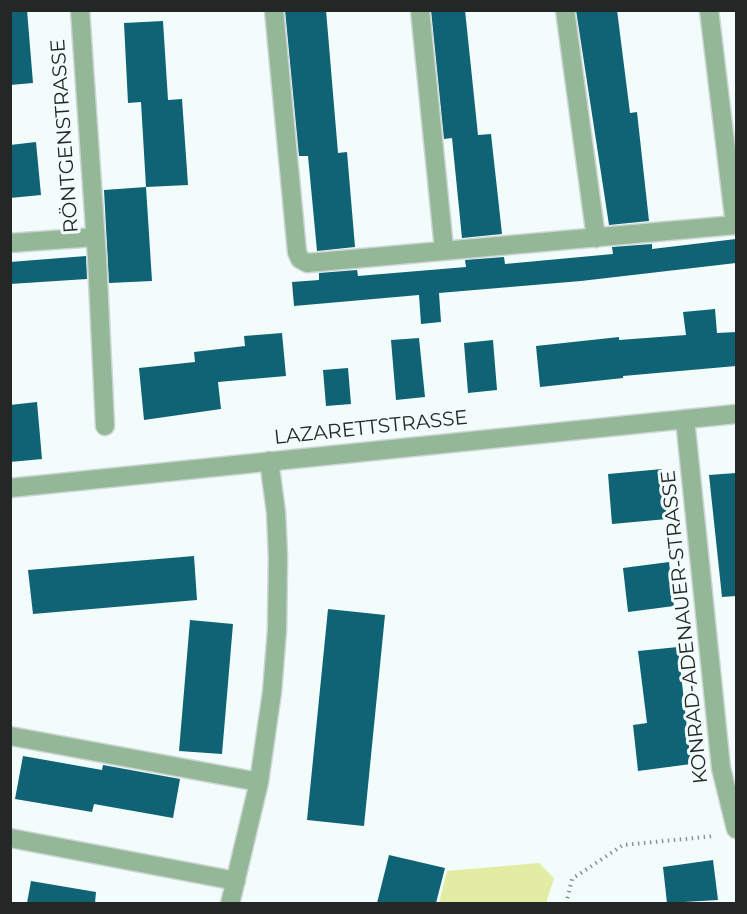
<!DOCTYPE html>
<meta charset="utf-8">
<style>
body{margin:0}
#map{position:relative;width:747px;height:914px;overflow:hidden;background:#f2fdfb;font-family:Montserrat,sans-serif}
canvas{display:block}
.frame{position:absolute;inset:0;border:12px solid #232726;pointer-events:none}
</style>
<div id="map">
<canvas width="747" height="914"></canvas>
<div class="frame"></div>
</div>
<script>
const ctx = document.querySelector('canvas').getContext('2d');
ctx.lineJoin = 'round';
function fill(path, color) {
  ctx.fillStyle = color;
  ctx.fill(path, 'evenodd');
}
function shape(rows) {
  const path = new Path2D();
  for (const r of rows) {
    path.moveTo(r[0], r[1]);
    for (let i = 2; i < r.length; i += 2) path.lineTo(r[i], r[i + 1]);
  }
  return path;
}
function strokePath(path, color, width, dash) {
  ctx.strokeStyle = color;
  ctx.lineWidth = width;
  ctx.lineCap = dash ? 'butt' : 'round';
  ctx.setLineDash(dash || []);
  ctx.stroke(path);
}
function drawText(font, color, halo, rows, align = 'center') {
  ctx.font = font + ' Montserrat,sans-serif';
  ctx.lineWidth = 6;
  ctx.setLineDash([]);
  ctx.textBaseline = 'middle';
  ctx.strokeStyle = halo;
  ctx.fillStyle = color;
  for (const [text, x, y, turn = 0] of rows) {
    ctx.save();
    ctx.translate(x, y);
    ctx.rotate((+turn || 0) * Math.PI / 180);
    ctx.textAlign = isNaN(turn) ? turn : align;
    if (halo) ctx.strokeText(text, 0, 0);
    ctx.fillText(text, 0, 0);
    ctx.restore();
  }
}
const green = shape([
 [539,863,554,878,546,903,439,903,447,871]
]);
const building = shape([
 [10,10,27,10,33,83,10,85],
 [285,10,326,10,338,153,347,152,355,247,317,251,308,156,299,156],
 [431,10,465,10,478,135,491,134,502,234,462,238,452,138,444,139],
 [576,10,617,10,630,113,637,112,649,221,609,225],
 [163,21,168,100,182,99,188,185,146,187,141,102,128,103,124,23],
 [36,142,41,195,10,198,10,145],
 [146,187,152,281,109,283,104,190],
 [736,239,736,263,581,281,439,293,441,322,421,324,419,295,294,306,292,282,319,280,319,273,357,270,358,276,466,267,465,260,504,257,505,264,613,254,612,247,652,244,652,249],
 [86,256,87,279,10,284,10,262],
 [715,309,717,333,736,332,736,366,623,376,623,378,540,387,536,346,619,337,619,340,686,335,683,312],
 [282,333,286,376,218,382,221,409,144,420,139,368,195,362,194,352,245,346,244,336],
 [419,338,425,397,396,400,391,340],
 [493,340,497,390,468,393,464,343],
 [348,368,351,404,326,406,323,370],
 [37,402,42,459,10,462,10,405],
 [662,469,667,519,612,524,608,474],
 [736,473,736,596,722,597,709,475],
 [194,556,197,600,33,614,28,570],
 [669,562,674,606,628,612,623,568],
 [328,609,385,615,364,826,307,820],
 [190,620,233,624,222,754,179,751],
 [678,647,691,764,638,771,633,725,647,723,638,651],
 [23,756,102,770,103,765,180,779,173,818,94,804,92,812,15,799],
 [389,855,445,868,436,903,377,903],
 [713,860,718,900,667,903,663,867],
 [31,881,96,892,95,903,27,903]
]);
const path = shape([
 [566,904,572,879,623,845,715,836]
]);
const minor = shape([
 [80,10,97,258,105,426],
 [274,10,297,252,300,259,307,263,735,225,709,10],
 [420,10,444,249],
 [565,10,596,238],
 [10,243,95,237],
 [685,419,721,768,736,829],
 [10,488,736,414],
 [10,736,259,782],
 [10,838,236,881],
 [230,904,259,782,272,692,277,630,278,557,276,512,269,461]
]);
const streetNames = [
 ["RÖNTGENSTRASSE",65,136,-94],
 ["LAZARETTSTRASSE",371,428,-6],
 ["KONRAD-ADENAUER-STRASSE",685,627,-96]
];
fill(green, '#e2eda3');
fill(building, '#106374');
strokePath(minor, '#cdd6d5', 21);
strokePath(path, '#8b9391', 4, [1.5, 4.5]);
strokePath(minor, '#94b798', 18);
drawText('20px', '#232726', '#f2fdfb', streetNames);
</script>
